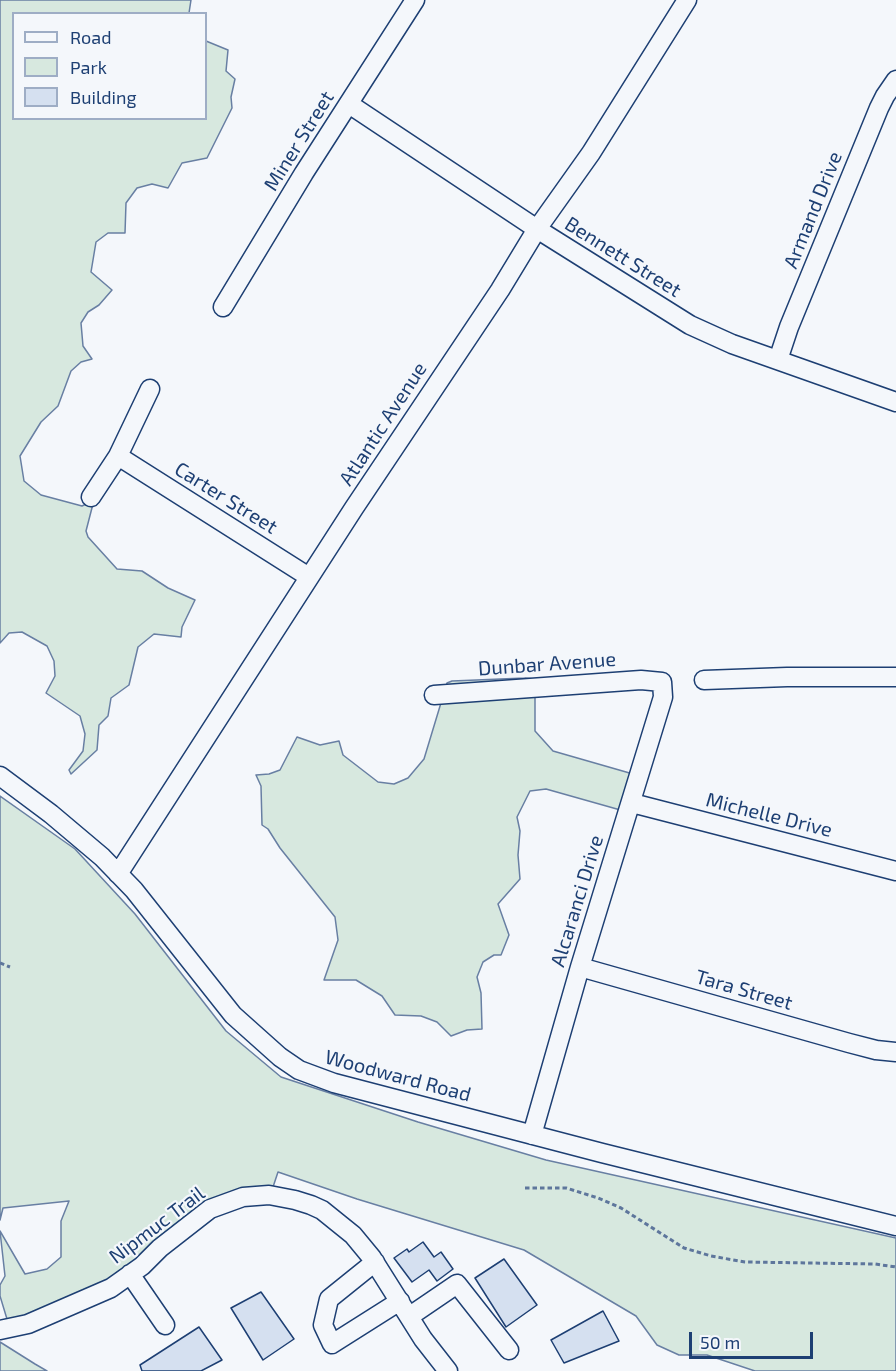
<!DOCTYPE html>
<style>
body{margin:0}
#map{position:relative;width:896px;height:1371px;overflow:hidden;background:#f4f7fb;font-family:"Exo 2",sans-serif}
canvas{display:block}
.legend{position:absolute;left:12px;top:12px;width:195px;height:108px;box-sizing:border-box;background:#f4f7fb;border:2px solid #9eadc5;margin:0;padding:8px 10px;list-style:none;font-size:18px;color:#1d3f73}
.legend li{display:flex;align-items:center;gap:12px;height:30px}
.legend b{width:30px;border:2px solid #9eadc5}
.scale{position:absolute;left:689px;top:1332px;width:124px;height:27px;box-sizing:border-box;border:3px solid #1d3f73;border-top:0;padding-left:8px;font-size:18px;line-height:21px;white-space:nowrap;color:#1d3f73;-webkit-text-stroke:4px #f4f7fb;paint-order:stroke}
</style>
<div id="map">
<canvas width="896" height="1371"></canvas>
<ul class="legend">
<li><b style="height:8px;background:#f4f7fb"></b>Road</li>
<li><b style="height:16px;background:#d7e8df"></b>Park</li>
<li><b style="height:16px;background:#d5e0f0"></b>Building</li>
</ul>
<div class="scale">50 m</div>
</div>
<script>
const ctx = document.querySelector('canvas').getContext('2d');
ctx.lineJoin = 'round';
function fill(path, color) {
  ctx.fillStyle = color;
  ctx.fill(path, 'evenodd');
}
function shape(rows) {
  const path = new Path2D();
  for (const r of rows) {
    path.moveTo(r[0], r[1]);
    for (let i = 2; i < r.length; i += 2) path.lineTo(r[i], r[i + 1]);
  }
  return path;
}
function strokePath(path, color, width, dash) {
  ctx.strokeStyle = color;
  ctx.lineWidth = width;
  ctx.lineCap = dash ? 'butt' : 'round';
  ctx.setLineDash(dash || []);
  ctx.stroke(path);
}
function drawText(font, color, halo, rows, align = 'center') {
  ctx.font = font + ' "Exo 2",sans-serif';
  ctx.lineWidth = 4.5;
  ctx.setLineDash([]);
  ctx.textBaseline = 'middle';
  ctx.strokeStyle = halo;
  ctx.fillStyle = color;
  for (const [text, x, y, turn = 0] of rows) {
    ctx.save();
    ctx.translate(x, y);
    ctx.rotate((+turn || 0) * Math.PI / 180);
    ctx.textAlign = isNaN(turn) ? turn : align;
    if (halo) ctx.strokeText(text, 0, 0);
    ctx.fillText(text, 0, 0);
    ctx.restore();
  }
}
const green = shape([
 [0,0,191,0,189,13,14,14,14,118,206,118,206,41,228,50,226,71,235,79,231,97,232,108,207,158,182,163,168,188,152,184,137,188,126,203,125,233,108,233,96,242,91,272,112,290,99,305,88,312,81,323,83,346,92,359,81,362,71,371,58,406,41,422,20,456,24,481,41,495,82,506,94,500,86,531,88,537,117,569,142,571,168,588,195,600,182,627,181,637,154,634,138,647,129,685,111,698,108,716,99,725,97,750,71,774,69,770,83,751,85,734,80,716,46,693,55,676,54,661,47,646,22,632,9,633,0,643,0,0],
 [525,678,535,679,535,731,553,751,640,776,631,813,546,789,530,791,517,817,520,831,518,855,520,879,498,904,509,935,501,955,494,955,483,962,477,977,481,993,482,1029,467,1030,451,1036,437,1022,421,1016,395,1015,382,996,356,980,324,980,338,940,335,917,280,848,268,829,262,825,261,786,256,775,269,774,280,770,297,737,320,745,339,741,343,755,378,782,394,784,408,778,424,759,447,683,452,681,525,678],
 [0,796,75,849,135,914,226,1031,281,1077,418,1122,546,1160,896,1238,896,1371,755,1371,707,1355,679,1355,657,1345,636,1316,524,1250,357,1199,278,1172,270,1196,214,1213,142,1268,10,1329,0,1296,0,1285,5,1276,0,1231,25,1274,47,1269,61,1257,61,1221,69,1201,3,1208,0,1220,0,796],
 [0,1342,35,1364,47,1371,0,1371,0,1342]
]);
const building = shape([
 [423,1242,434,1257,441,1252,453,1269,437,1281,429,1270,412,1282,394,1258,407,1249,409,1252,423,1242],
 [504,1259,537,1305,506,1327,475,1278,504,1259],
 [261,1292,294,1339,263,1360,231,1308,261,1292],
 [603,1311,619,1341,564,1363,551,1340,603,1311],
 [199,1327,222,1360,201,1371,142,1371,140,1365,199,1327]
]);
const path = shape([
 [0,963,10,967],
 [525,1188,566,1188,598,1198,621,1208,684,1248,711,1256,745,1262,875,1264,896,1267]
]);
const minor = shape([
 [349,104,537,229,690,325,732,344,896,402],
 [223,307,304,173,415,0],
 [778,360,789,327,879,108,885,96,896,80],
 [118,456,309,577],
 [91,497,118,456,150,389],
 [704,680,787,677,896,677],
 [434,695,641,680,662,682,663,697,580,967,532,1135],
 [0,776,51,814,102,857,134,890,233,1015,280,1057,299,1070,334,1083,602,1153,896,1226],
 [632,803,896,871],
 [118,874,354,508,500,290,537,229,591,153,687,0],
 [580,967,849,1043,876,1050,896,1052],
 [375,1262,329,1299,323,1325,332,1344,400,1301],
 [130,1274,165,1325],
 [410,1316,457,1284,509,1350],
 [0,1330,28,1324,111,1288,142,1266,160,1248,210,1209,243,1197,269,1195,295,1200,311,1205,322,1210,353,1235,372,1258,423,1339,448,1371]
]);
const streetNames = [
 ["Miner Street",299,141,-58],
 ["Armand Drive",813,210,-68],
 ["Bennett Street",623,257,32],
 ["Atlantic Avenue",383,424,-57],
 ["Carter Street",226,498,32],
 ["Dunbar Avenue",547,664,-4],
 ["Michelle Drive",769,815,14],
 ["Alcaranci Drive",577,901,-73],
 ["Tara Street",744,990,16],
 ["Woodward Road",398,1076,15],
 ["Nipmuc Trail",157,1225,-37]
];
fill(green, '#d7e8df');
strokePath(green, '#687fa3', 1.5);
fill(building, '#d5e0f0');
strokePath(building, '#1d3f73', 1.5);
strokePath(minor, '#1d3f73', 21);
strokePath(path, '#5e769c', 3, [4.5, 3]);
strokePath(minor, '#f4f7fb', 18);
drawText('20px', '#1d3f73', '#f4f7fb', streetNames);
</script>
